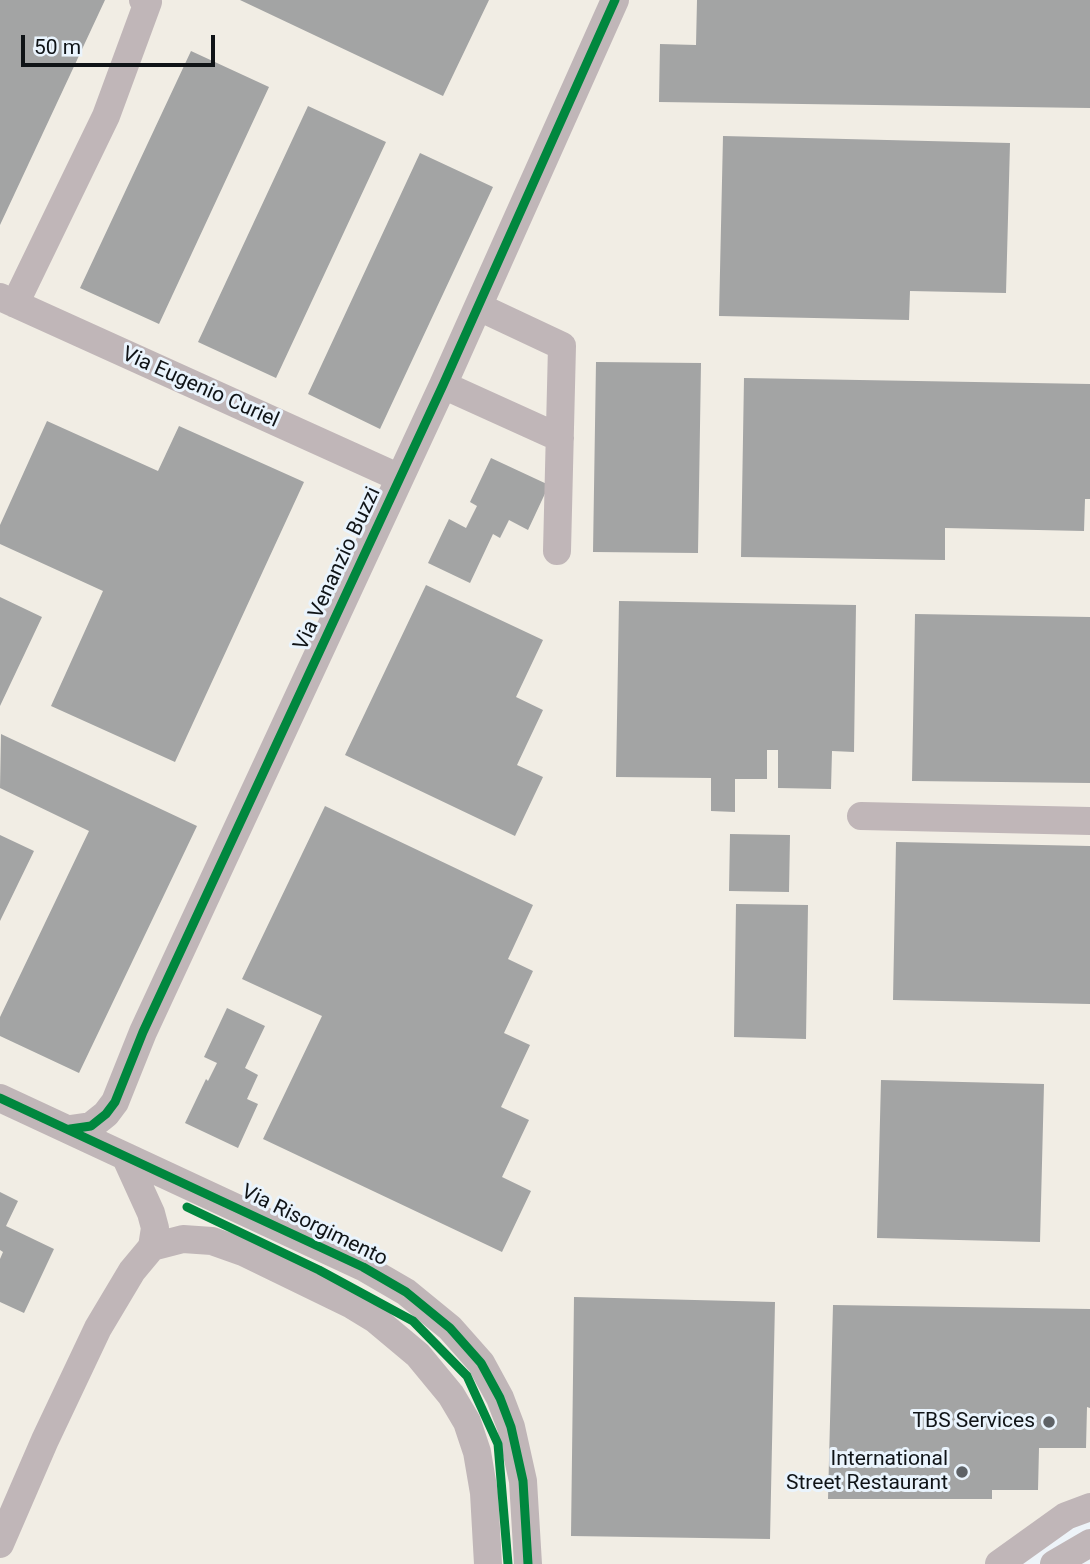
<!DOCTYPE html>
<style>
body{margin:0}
#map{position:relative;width:1090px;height:1564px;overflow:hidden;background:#eef4f9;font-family:Roboto,sans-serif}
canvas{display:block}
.scale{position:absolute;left:21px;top:35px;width:194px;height:32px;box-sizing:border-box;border:4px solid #101417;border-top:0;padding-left:9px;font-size:21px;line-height:24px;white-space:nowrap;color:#101417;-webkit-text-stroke:5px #eaf4fd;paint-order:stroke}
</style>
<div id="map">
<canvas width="1090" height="1564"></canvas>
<div class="scale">50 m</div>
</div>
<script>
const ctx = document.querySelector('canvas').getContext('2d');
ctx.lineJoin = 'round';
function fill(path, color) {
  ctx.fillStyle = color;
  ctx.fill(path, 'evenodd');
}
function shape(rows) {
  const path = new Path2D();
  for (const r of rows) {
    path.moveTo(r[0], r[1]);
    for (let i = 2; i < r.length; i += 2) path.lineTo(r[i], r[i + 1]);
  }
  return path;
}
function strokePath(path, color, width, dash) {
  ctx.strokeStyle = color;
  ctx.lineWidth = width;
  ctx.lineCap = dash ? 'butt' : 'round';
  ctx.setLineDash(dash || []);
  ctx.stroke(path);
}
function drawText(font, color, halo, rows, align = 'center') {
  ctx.font = font + ' Roboto,sans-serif';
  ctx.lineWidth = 6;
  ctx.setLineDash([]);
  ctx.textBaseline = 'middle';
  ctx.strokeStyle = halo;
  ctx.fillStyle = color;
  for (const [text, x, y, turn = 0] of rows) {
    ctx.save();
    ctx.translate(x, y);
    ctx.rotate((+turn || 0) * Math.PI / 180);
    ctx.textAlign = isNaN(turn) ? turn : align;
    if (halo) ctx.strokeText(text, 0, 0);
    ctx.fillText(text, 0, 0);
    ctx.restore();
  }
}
const industrial = shape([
 [0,0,1090,0,1090,1505,1017,1564,0,1564]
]);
const building = shape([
 [0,0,105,0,0,225],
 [240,0,489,0,443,96],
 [697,0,1090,0,1090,108,659,102,660,44,696,45],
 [191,51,269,87,159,324,80,288],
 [308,106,386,142,276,378,198,342],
 [723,136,1010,143,1006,293,910,291,909,320,719,316],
 [420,153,493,187,380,429,308,394],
 [596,362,701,363,698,553,593,552],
 [744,378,1090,384,1090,499,1085,499,1084,531,945,528,945,560,741,557],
 [47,421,158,471,179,426,304,482,175,762,51,706,103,591,0,544,0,525],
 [491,458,549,485,528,530,509,520,500,538,493,534,470,583,428,563,449,519,466,528,477,506,470,502],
 [426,585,543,640,516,697,543,710,517,765,543,777,515,836,345,755],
 [0,597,42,617,0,706],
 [619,601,856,605,854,752,832,751,831,789,778,788,778,750,767,750,767,779,735,779,735,812,711,811,711,778,616,777],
 [915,614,1090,617,1090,783,912,781],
 [1,734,197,826,79,1073,0,1036,0,1017,89,831,0,788],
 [325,806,533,905,508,959,533,971,504,1033,530,1045,501,1107,529,1120,502,1177,531,1191,502,1252,263,1139,322,1016,242,979],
 [730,834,790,835,789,892,729,891],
 [0,835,34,851,0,921],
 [896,842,1090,846,1090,1004,893,1000],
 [736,904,808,905,806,1039,734,1037],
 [227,1008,265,1026,245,1068,258,1075,247,1099,258,1104,238,1148,185,1123,206,1079,208,1081,217,1063,204,1057],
 [881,1080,1044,1084,1040,1242,877,1238],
 [0,1192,18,1201,6,1226,54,1249,24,1313,0,1302,0,1259,3,1252,0,1250],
 [574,1297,775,1302,770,1539,571,1536],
 [833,1305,1090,1309,1090,1408,1087,1407,1086,1448,1039,1448,1038,1490,992,1490,992,1499,828,1499]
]);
const minor = shape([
 [0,297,400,478],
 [15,304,106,116,148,2,143,0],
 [479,307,562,346,557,551],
 [443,385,560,438],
 [861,816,1090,821],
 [0,1098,363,1267,406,1292,450,1328,481,1363,500,1398,511,1427,523,1481,528,1564],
 [70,1129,91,1126,106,1114,115,1102,143,1032,443,385,615,0],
 [152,1247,183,1239,212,1241,243,1252,352,1305,375,1319,418,1355,451,1395,467,1422,477,1452,484,1493,488,1564],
 [0,1544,45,1440,98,1328,132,1271,152,1247,155,1228,151,1213,126,1158],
 [999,1564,1066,1516,1090,1507],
 [1054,1564,1090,1543]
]);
const cycleway = shape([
 [0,1098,363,1267,406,1292,450,1328,481,1363,500,1398,511,1427,523,1481,528,1564],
 [70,1129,91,1126,106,1114,115,1102,143,1032,443,385,615,0],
 [187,1207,319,1270,413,1321,467,1376,498,1444,508,1564]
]);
const markers = [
 [1049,1422,7,"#5e6266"],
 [962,1472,7,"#5e6266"]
];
const streetNames = [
 ["Via Eugenio Curiel",200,388,24],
 ["Via Venanzio Buzzi",338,569,-65],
 ["Via Risorgimento",314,1226,26]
];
const poiNames = [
 ["TBS Services",1035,1422],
 ["International",948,1460],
 ["Street Restaurant",948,1484]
];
fill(industrial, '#f1ede4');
fill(building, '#a3a4a4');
strokePath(minor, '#c0b6b8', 28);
strokePath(cycleway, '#00873e', 9);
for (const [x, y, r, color] of markers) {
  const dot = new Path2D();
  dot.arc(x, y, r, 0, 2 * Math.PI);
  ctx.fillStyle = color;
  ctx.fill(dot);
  strokePath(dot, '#eaf4fd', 2.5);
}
drawText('21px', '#101417', '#eaf4fd', streetNames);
drawText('21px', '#101417', '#eaf4fd', poiNames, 'right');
</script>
